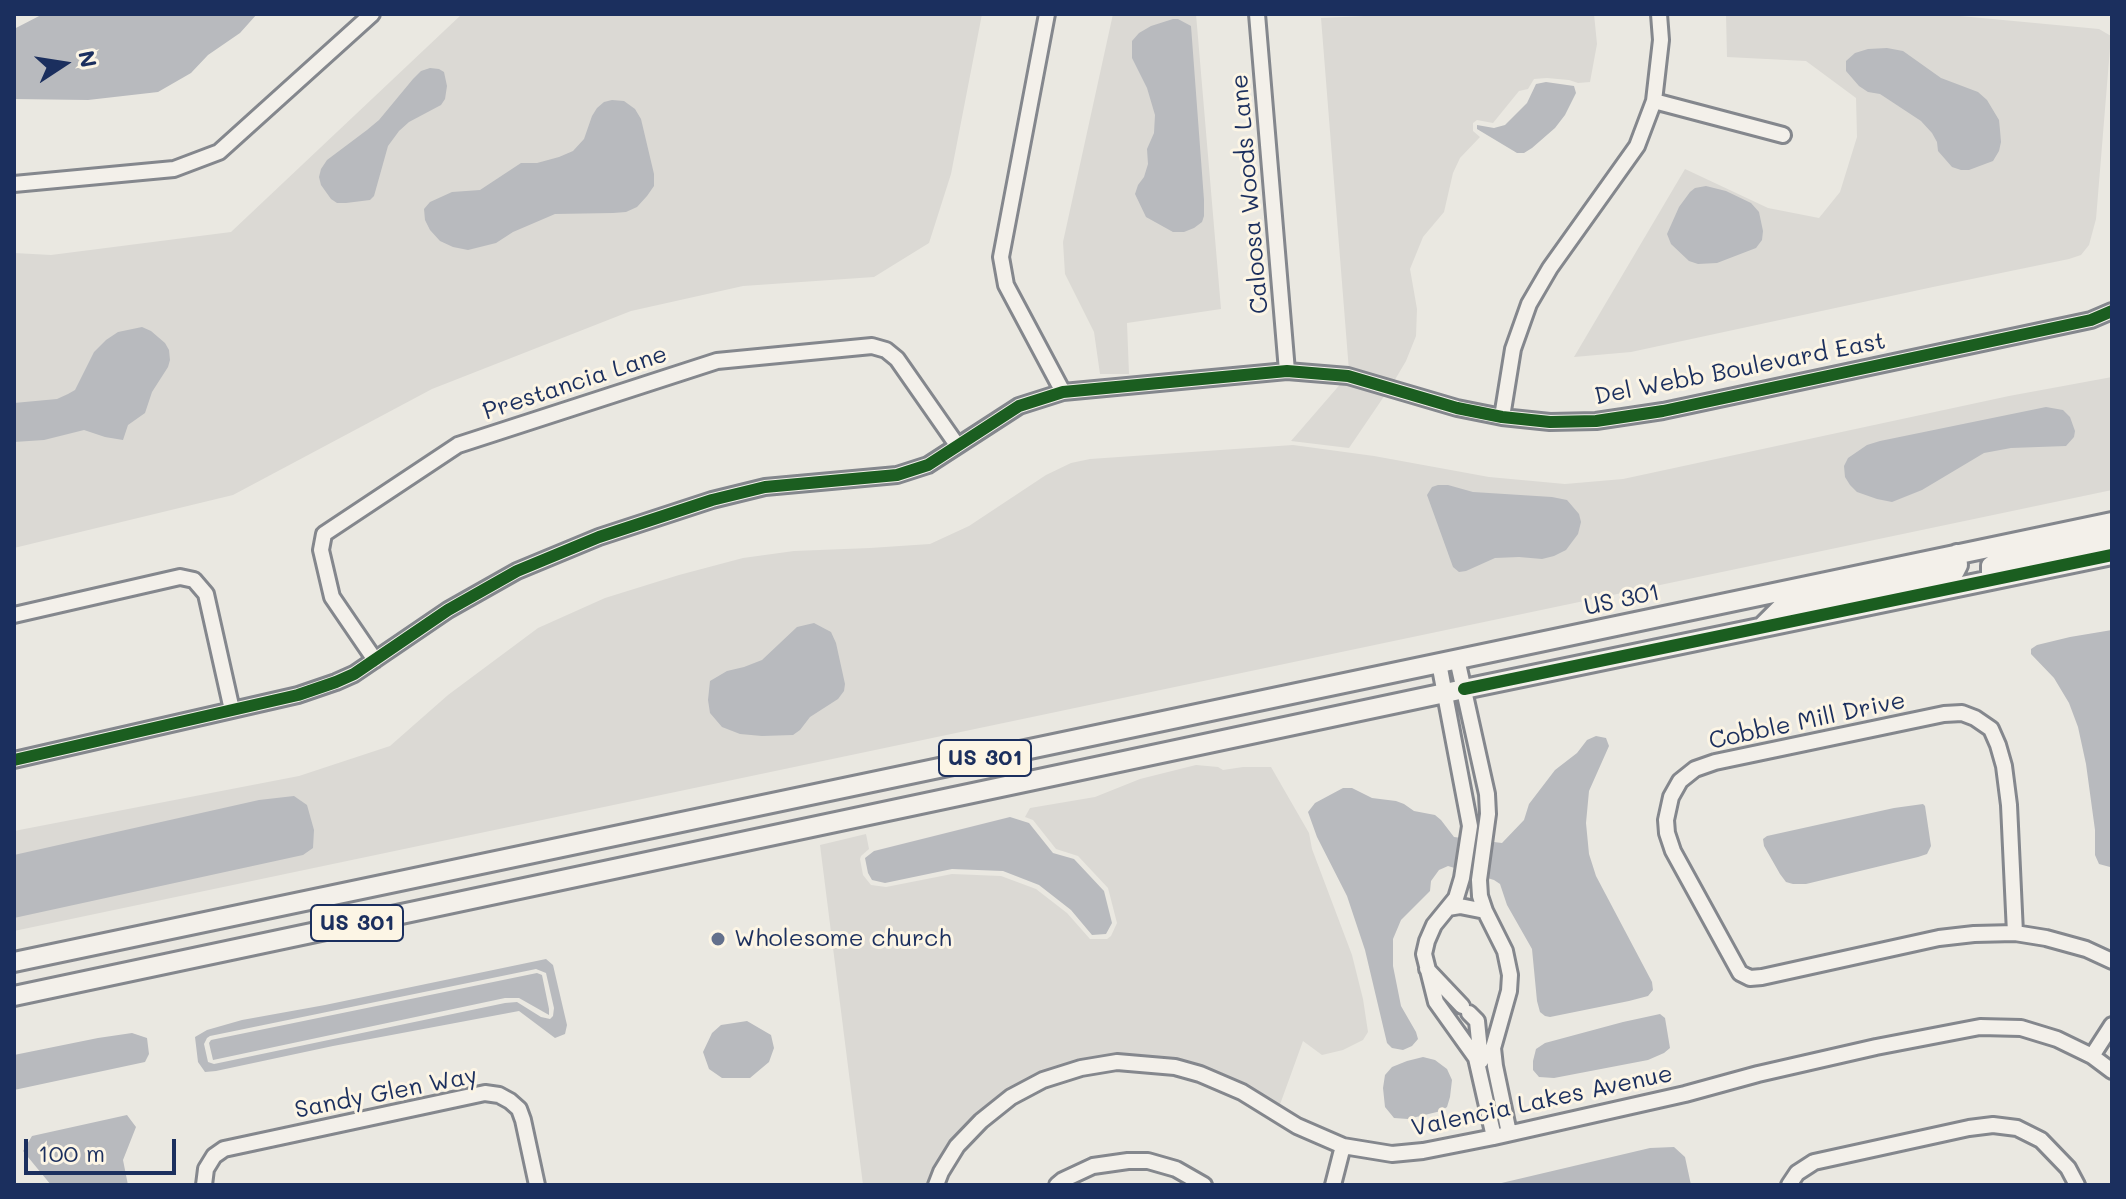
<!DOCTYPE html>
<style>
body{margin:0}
#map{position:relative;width:2126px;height:1199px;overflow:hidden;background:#eae8e1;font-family:Mali,sans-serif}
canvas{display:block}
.frame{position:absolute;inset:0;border:16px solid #1b2f5e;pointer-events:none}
.north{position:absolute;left:24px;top:24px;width:80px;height:80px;-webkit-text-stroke:6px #fcf5e5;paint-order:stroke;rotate:78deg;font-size:22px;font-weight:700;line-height:32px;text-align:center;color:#1b2f5e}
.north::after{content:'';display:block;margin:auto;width:28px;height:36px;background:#1b2f5e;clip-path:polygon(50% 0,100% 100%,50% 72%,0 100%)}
.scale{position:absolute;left:24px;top:1139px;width:152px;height:36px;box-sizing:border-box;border:4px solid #1b2f5e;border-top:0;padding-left:10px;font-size:24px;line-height:28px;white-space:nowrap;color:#1b2f5e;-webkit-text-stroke:6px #fcf5e5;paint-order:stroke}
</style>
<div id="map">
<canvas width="2126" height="1199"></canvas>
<div class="frame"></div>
<div class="north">N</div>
<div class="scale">100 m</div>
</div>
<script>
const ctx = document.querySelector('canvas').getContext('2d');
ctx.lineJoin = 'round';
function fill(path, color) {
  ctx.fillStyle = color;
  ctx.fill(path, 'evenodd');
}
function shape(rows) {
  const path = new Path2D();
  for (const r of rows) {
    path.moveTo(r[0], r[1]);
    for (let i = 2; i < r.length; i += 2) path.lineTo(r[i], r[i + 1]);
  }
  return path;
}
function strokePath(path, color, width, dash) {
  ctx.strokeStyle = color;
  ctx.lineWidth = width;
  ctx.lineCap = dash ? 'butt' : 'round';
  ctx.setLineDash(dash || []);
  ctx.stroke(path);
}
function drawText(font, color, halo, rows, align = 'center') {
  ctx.font = font + ' Mali,sans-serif';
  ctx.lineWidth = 6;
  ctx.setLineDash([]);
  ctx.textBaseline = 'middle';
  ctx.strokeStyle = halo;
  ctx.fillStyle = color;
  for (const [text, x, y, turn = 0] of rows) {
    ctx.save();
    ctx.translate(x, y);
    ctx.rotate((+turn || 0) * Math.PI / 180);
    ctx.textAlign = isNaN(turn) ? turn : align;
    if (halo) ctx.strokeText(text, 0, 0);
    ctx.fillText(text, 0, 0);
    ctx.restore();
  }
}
const green = shape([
 [462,14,982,14,951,174,929,243,874,277,743,286,631,311,432,389,233,495,14,548,14,253,51,255,231,232],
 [1113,14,1196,14,1221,309,1127,323,1129,374,1100,374,1094,332,1065,274,1063,242],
 [1408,14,1594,14,1597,44,1590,82,1578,83,1569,80,1547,78,1534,79,1528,89,1519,91,1493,123,1477,120,1473,123,1473,131,1480,137,1460,158,1453,173,1444,212,1423,237,1410,269,1417,309,1416,336,1406,361,1393,383,1349,371,1321,18],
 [1726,14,1939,14,2099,29,2111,36,2096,219,2089,245,2081,255,2069,259,1933,287,1631,352,1574,357,1685,169,1768,208,1819,218,1840,192,1857,137,1856,98,1806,61,1727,57],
 [2112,377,2112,490,14,931,14,831,299,776,390,746,448,695,538,628,605,598,679,575,743,558,794,551,870,548,930,544,969,526,1046,475,1071,463,1090,459,1293,445,1374,456,1489,477,1565,484,1623,479,2009,396],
 [1343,381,1387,392,1349,448,1291,441],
 [1196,765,1218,767,1223,770,1243,767,1271,767,1309,833,1312,849,1352,955,1363,999,1368,1032,1363,1040,1343,1050,1322,1055,1303,1041,1274,1121,1246,1104,1188,1079,1136,1066,1071,1080,1011,1101,950,1167,941,1185,863,1185,820,845,866,834,869,849,861,856,860,859,863,875,871,885,886,887,952,874,1001,876,1036,889,1067,913,1090,939,1107,939,1111,936,1117,923,1108,888,1078,856,1056,849,1033,820,1025,817,1030,808,1095,797,1140,779]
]);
const water = shape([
 [43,14,257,14,240,33,208,55,191,73,158,92,88,100,14,99,14,29],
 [1173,19,1178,19,1191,26,1204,200,1204,216,1202,222,1194,228,1184,232,1173,232,1146,217,1135,194,1138,185,1144,177,1148,164,1147,149,1154,133,1155,115,1147,88,1132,58,1132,41,1139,33,1151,26],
 [1887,48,1903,51,1941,78,1978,92,1987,100,1999,120,2000,130,2001,142,1999,151,1993,161,1969,170,1961,170,1952,167,1938,151,1937,142,1932,133,1921,121,1880,94,1868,92,1859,86,1846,71,1846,61,1855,53,1868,49],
 [430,68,439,69,444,72,447,86,445,99,441,105,409,122,399,131,388,146,374,196,370,200,346,203,337,203,331,199,321,185,319,177,321,169,327,160,367,130,379,120,413,79,421,71],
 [1546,82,1574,86,1576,93,1565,115,1555,128,1532,148,1524,153,1517,153,1477,129,1477,125,1494,128,1505,125,1527,103,1536,84],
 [612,100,624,101,635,109,641,119,654,174,654,186,647,196,637,207,626,212,613,213,555,214,513,232,496,243,468,250,453,247,440,241,430,230,425,220,424,209,430,202,452,192,480,190,521,163,537,163,559,157,573,151,584,139,592,116,597,108,604,102],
 [1706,186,1726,191,1751,203,1759,212,1763,231,1762,240,1756,248,1717,263,1698,264,1689,261,1671,244,1667,234,1679,207,1690,192,1695,188],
 [142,327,151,331,165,343,169,350,170,360,168,367,152,392,145,413,128,425,123,440,105,437,84,430,44,440,14,442,14,403,57,399,68,394,75,390,94,352,106,340,118,332],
 [2046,407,2063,410,2070,417,2075,431,2074,437,2066,446,2011,448,1984,453,1922,490,1892,502,1877,499,1857,492,1850,485,1845,477,1844,466,1848,458,1867,445,1880,441],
 [1438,485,1448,485,1473,492,1552,497,1567,500,1579,514,1581,522,1578,534,1566,550,1554,556,1542,559,1519,557,1495,558,1466,571,1459,572,1453,567,1427,495,1432,487],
 [814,623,831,632,836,643,845,684,844,691,838,699,810,717,800,730,793,735,762,736,740,734,722,727,710,713,708,700,710,681,727,671,744,667,762,660,797,627],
 [2112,630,2112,866,2110,867,2099,864,2095,855,2095,830,2086,764,2078,727,2069,703,2054,678,2031,654,2031,649,2037,645,2070,637],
 [1596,736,1606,738,1609,746,1589,791,1586,823,1589,854,1596,876,1652,982,1653,990,1648,996,1629,1001,1550,1017,1545,1016,1540,1012,1537,1001,1532,949,1507,905,1500,884,1494,880,1448,866,1439,870,1431,881,1430,891,1401,920,1393,939,1393,966,1401,1006,1416,1032,1418,1039,1412,1046,1403,1050,1392,1048,1387,1043,1365,950,1347,896,1317,837,1308,812,1315,803,1343,788,1352,788,1372,798,1396,801,1404,804,1414,811,1435,815,1441,820,1454,837,1502,843,1524,820,1529,804,1555,770,1577,753,1587,740],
 [294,796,307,805,314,830,313,848,303,855,14,918,14,855,259,800],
 [1923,804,1925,806,1931,846,1927,854,1918,857,1806,884,1793,884,1786,882,1780,874,1764,846,1763,839,1767,836,1894,808],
 [1010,817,1029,823,1053,853,1074,859,1104,891,1112,923,1106,934,1092,935,1071,910,1039,885,1003,871,952,869,885,883,872,880,868,873,865,858,874,851],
 [546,959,553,965,567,1025,565,1034,555,1038,519,1011,333,1046,216,1071,205,1072,198,1062,195,1037,207,1030,242,1020,325,1005],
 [536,969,546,973,554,1008,553,1016,550,1019,541,1017,517,1002,505,1003,214,1064,208,1062,204,1044,207,1038,210,1036],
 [537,973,542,975,549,1009,549,1015,519,998,505,998,213,1060,209,1043,211,1040],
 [1660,1014,1665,1018,1670,1048,1664,1053,1648,1060,1554,1078,1539,1077,1533,1070,1533,1061,1536,1049,1545,1043,1623,1022],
 [747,1021,771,1035,774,1048,769,1062,750,1078,722,1078,709,1069,703,1052,712,1033,721,1025],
 [132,1033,147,1038,149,1054,145,1062,14,1090,14,1055,98,1038],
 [1423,1057,1435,1060,1447,1069,1452,1080,1450,1097,1447,1107,1441,1111,1408,1119,1394,1118,1385,1107,1383,1088,1385,1075,1392,1067,1407,1061],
 [127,1115,136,1127,123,1160,128,1185,51,1185,23,1151,32,1136],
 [1674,1147,1685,1157,1691,1185,1493,1185,1650,1148]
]);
const minor = shape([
 [1047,14,1001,257,1006,285,1063,392],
 [1257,14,1287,371],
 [1654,101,1783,135],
 [14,184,174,169,219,152,372,14],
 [1502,417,1513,349,1529,304,1550,268,1637,146,1654,101,1661,40,1659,14],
 [14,615,180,577,194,580,206,594,232,710],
 [1457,659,1487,794,1488,814,1479,880,1480,896,1485,911,1505,951,1510,975,1509,991,1493,1048,1495,1066,1509,1133],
 [375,660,332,597,321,550,324,534,458,445,717,361,872,346,886,350,897,359,957,445],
 [1439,663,1470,826,1462,878,1456,898,1434,925,1427,941,1424,954,1436,1002,1476,1058,1494,1137],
 [14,760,298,695,336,682,354,674,448,610,517,571,599,537,712,500,765,487,897,475,928,465,1019,406,1063,392,1287,371,1348,376,1457,408,1502,417,1550,422,1596,421,1663,411,2091,320,2112,311],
 [1448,908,1460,906,1485,911],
 [2015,933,2009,805,2004,766,1998,745,1991,729,1975,718,1962,713,1944,714,1715,762,1695,769,1680,781,1671,797,1666,820,1667,833,1673,851,1740,973,1750,978,1762,977,1939,938,1974,934,2015,933,2046,938,2086,949,2112,961],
 [1427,969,1462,1006],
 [1469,1013,1477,1021,1481,1061],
 [2092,1056,2112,1025],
 [204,1185,206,1169,214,1156,224,1149,485,1093,499,1095,510,1101,519,1109,523,1120,537,1185],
 [936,1185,941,1172,957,1146,981,1121,1011,1097,1043,1080,1081,1068,1117,1062,1175,1067,1200,1074,1242,1092,1297,1126,1343,1146,1392,1154,1423,1151,1494,1137,1685,1094,1758,1074,1876,1047,1980,1027,2021,1028,2057,1039,2092,1056,2112,1071],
 [1057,1185,1063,1180,1093,1166,1128,1161,1148,1161,1176,1169,1204,1185],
 [1333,1185,1343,1146],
 [1789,1185,1797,1173,1814,1162,1969,1128,1993,1125,2017,1128,2041,1140,2068,1168,2077,1185]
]);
const major = shape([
 [1991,580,1991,566,1996,563,2112,537],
 [1763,626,1781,608,1955,571,1958,565,1957,554],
 [14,962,2112,522],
 [14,996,1445,693,2112,555]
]);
const cycleway = shape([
 [1464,689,2112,555],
 [14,760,298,695,336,682,354,674,448,610,517,571,599,537,712,500,765,487,897,475,928,465,1019,406,1063,392,1287,371,1348,376,1457,408,1502,417,1550,422,1596,421,1663,411,2091,320,2112,311]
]);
const markers = [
 [718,939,8,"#63708c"]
];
const shields = [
 [985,758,92],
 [357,923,92]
];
const shieldNames = [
 ["US 301",985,758],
 ["US 301",357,923]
];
const streetNames = [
 ["Caloosa Woods Lane",1250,194,-95],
 ["Del Webb Boulevard East",1740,369,-11],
 ["Prestancia Lane",575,383,-18],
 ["US 301",1622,600,-12],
 ["Cobble Mill Drive",1807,721,-12],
 ["Sandy Glen Way",386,1093,-11],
 ["Valencia Lakes Avenue",1542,1101,-12]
];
const poiNames = [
 ["Wholesome church",734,939]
];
fill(green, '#dbd9d4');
fill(water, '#b8babe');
strokePath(minor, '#84878d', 20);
strokePath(major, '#84878d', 24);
strokePath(minor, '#f3f0ea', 14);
strokePath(major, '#f3f0ea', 18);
strokePath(cycleway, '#1b5e20', 12);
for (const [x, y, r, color] of markers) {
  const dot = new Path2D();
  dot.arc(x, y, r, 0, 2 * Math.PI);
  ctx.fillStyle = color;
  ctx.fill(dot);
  strokePath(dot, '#fcf5e5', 3);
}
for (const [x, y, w] of shields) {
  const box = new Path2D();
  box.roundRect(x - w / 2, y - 18, w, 36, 6);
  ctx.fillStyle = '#fcf5e5';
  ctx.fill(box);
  strokePath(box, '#1b2f5e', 2);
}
drawText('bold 22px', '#1b2f5e', null, shieldNames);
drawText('24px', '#1b2f5e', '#fcf5e5', streetNames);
drawText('24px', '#1b2f5e', '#fcf5e5', poiNames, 'left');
</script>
